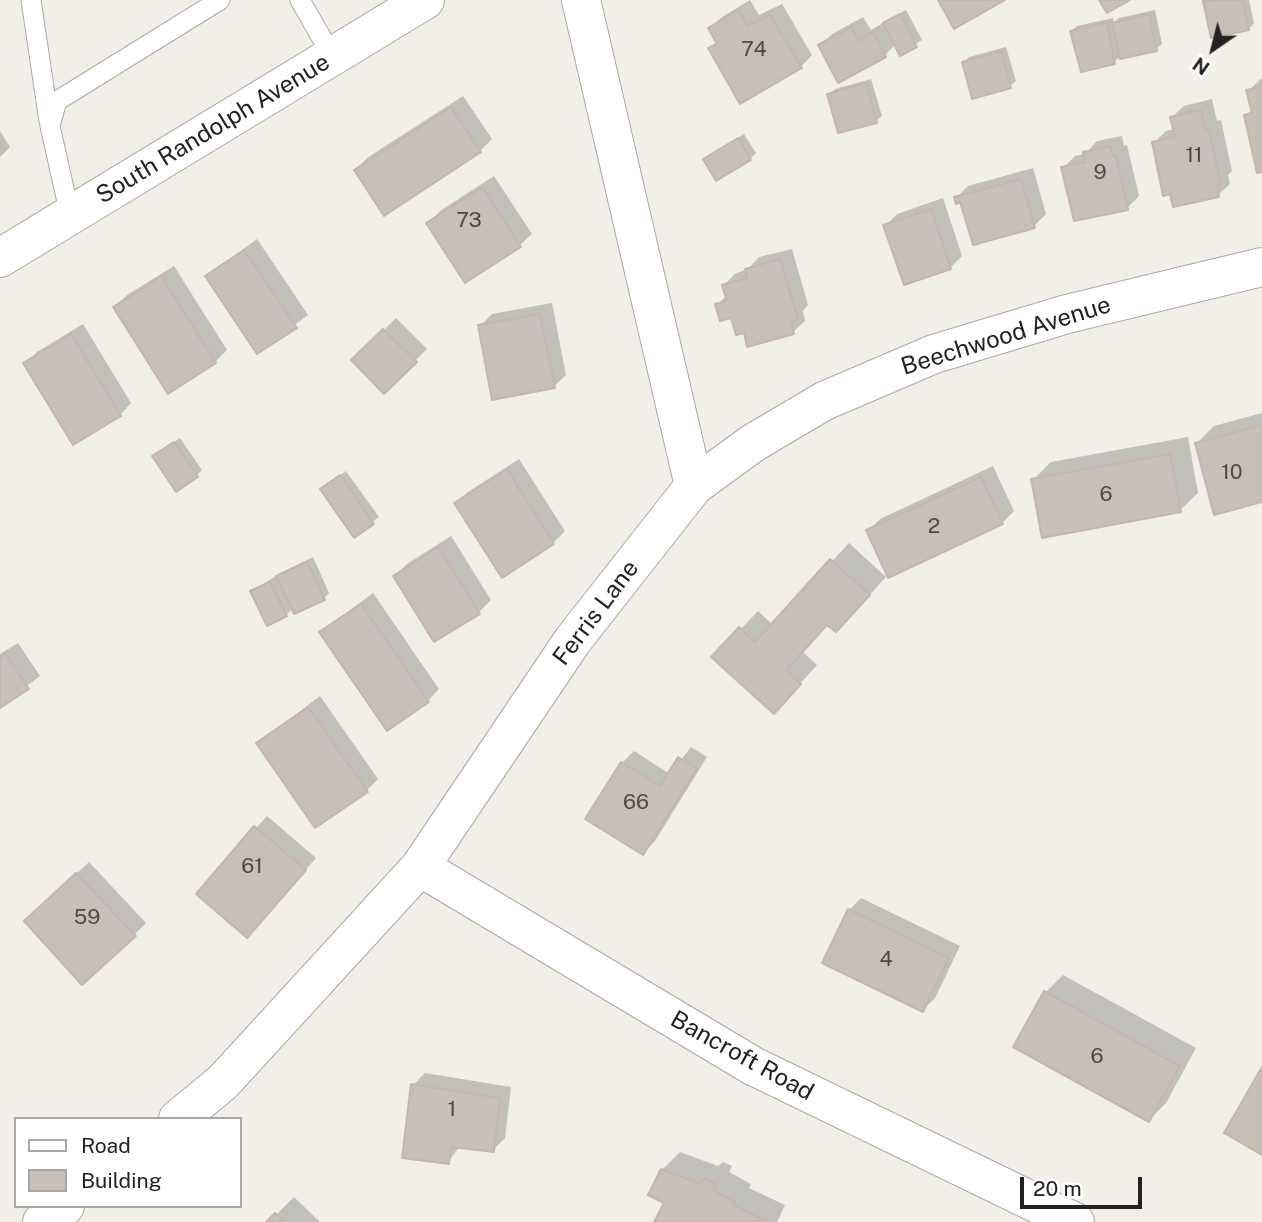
<!DOCTYPE html>
<style>
body{margin:0}
#map{position:relative;width:1262px;height:1222px;overflow:hidden;background:#f2efe9;font-family:"Public Sans",sans-serif}
canvas{display:block}
.legend{position:absolute;left:14px;top:1117px;width:228px;height:91px;box-sizing:border-box;background:#fff;border:2px solid #a7a7a7;margin:0;padding:9px 12px;list-style:none;font-size:21px;color:#222}
.legend li{display:flex;align-items:center;gap:14px;height:35px}
.legend b{width:35px;border:2px solid #a7a7a7}
.north{position:absolute;left:1178px;top:14px;width:70px;height:70px;-webkit-text-stroke:5px #fff;paint-order:stroke;rotate:215deg;font-size:19px;font-weight:700;line-height:28px;text-align:center;color:#222}
.north::after{content:'';display:block;margin:auto;width:24px;height:32px;background:#222;clip-path:polygon(50% 0,100% 100%,50% 72%,0 100%)}
.scale{position:absolute;left:1020px;top:1177px;width:122px;height:32px;box-sizing:border-box;border:4px solid #222;border-top:0;padding-left:9px;font-size:21px;line-height:24px;white-space:nowrap;color:#222;-webkit-text-stroke:5px #fff;paint-order:stroke}
</style>
<div id="map">
<canvas width="1262" height="1222"></canvas>
<ul class="legend">
<li><b style="height:9px;background:#fff"></b>Road</li>
<li><b style="height:19px;background:#c7bfb8"></b>Building</li>
</ul>
<div class="north">N</div>
<div class="scale">20 m</div>
</div>
<script>
const ctx = document.querySelector('canvas').getContext('2d');
ctx.lineJoin = 'round';
function fill(path, color) {
  ctx.fillStyle = color;
  ctx.fill(path, 'evenodd');
}
function shape(rows) {
  const path = new Path2D();
  for (const r of rows) {
    path.moveTo(r[0], r[1]);
    for (let i = 2; i < r.length; i += 2) path.lineTo(r[i], r[i + 1]);
  }
  return path;
}
function strokePath(path, color, width, dash) {
  ctx.strokeStyle = color;
  ctx.lineWidth = width;
  ctx.lineCap = dash ? 'butt' : 'round';
  ctx.setLineDash(dash || []);
  ctx.stroke(path);
}
function drawText(font, color, halo, rows, align = 'center') {
  ctx.font = font + ' "Public Sans",sans-serif';
  ctx.lineWidth = 5;
  ctx.setLineDash([]);
  ctx.textBaseline = 'middle';
  ctx.strokeStyle = halo;
  ctx.fillStyle = color;
  for (const [text, x, y, turn = 0] of rows) {
    ctx.save();
    ctx.translate(x, y);
    ctx.rotate((+turn || 0) * Math.PI / 180);
    ctx.textAlign = isNaN(turn) ? turn : align;
    if (halo) ctx.strokeText(text, 0, 0);
    ctx.fillText(text, 0, 0);
    ctx.restore();
  }
}
const shadow = shape([
 [750,0,759,15,782,4,812,55,801,67,710,49,717,41,710,28,722,17],
 [1206,0,1249,0,1254,23,1249,29],
 [906,10,922,40,901,53,896,44,885,55,820,46,832,34,863,17,871,30],
 [1155,10,1162,44,1156,49,1119,57,1114,62,1072,31,1077,26,1113,18,1114,23,1119,18],
 [1006,47,1016,81,1010,86,964,63,969,57],
 [1262,78,1262,170,1246,116,1252,109,1248,91],
 [871,79,882,116,876,121,829,95,835,89],
 [463,96,492,139,480,151,356,170,367,158],
 [1212,99,1217,121,1221,120,1232,171,1228,175,1230,184,1218,195,1154,143,1166,131,1175,129,1172,117,1184,106],
 [0,131,10,147,0,157],
 [744,134,756,153,750,159,705,159],
 [1122,136,1124,146,1127,145,1139,196,1127,208,1063,168,1075,156,1085,154,1097,141],
 [1033,168,1046,214,1034,226,956,198,968,186],
 [494,176,532,234,520,245,466,281,429,223,440,211],
 [943,198,962,256,950,268,885,226,897,214],
 [257,239,308,315,258,352,207,276],
 [792,249,808,305,803,311,805,321,793,332,745,330,717,305,727,295,724,285,736,273,747,270,759,257],
 [174,266,227,350,215,362,168,391,115,307,127,295],
 [552,303,566,375,554,386,480,326,492,314],
 [396,318,427,349,384,391,354,360],
 [83,324,131,403,120,415,25,364,37,352],
 [1262,413,1262,501,1197,443,1214,426],
 [1188,437,1198,493,1180,510,1033,480,1051,462],
 [180,438,202,470,196,476,154,456],
 [519,459,565,531,553,543,502,575,456,503,468,492],
 [993,466,1014,511,1002,523,868,531,880,519],
 [346,471,379,517,354,535,322,489],
 [451,536,491,600,479,612,435,640,395,576,407,564],
 [849,543,886,577,853,613,828,623,802,651,817,665,791,694,714,657,758,611,773,625],
 [313,557,329,593,324,598,293,608,286,615,252,591,284,571],
 [373,593,439,689,428,701,321,632],
 [18,643,40,676,0,706,0,654],
 [320,696,378,779,366,791,258,743],
 [691,747,707,757,655,841,643,853,622,763,634,751,670,774],
 [267,816,316,858,258,924,198,894],
 [89,862,146,923,134,935,38,910],
 [861,898,960,946,935,998,923,1010,849,910],
 [1063,975,1196,1048,1166,1103,1149,1120,1046,992],
 [425,1073,511,1087,505,1138,493,1150,460,1146,448,1162,413,1085],
 [680,1152,718,1166,723,1162,732,1166,729,1172,751,1184,749,1188,785,1205,777,1222,656,1222,666,1203,662,1170],
 [294,1197,320,1222,269,1222]
]);
const building = shape([
 [938,0,1005,0,954,29,938,0],
 [1099,0,1130,0,1107,13,1099,0],
 [1243,0,1249,30,1211,38,1203,1,1243,0],
 [738,10,747,26,770,15,802,68,740,104,708,48,717,44,708,28,738,10],
 [900,14,917,47,900,56,883,23,900,14],
 [1149,14,1157,51,1120,59,1112,23,1149,14],
 [1107,22,1115,64,1081,72,1070,31,1107,22],
 [851,27,858,41,873,32,886,57,838,83,818,45,851,27],
 [1001,51,1011,88,972,99,962,62,1001,51],
 [866,83,877,123,838,133,827,94,866,83],
 [1262,87,1262,172,1257,173,1244,115,1252,113,1246,90,1262,87],
 [451,107,481,152,384,216,354,170,451,107],
 [1201,110,1205,131,1209,130,1221,185,1217,185,1219,197,1173,207,1170,194,1163,196,1152,142,1175,137,1170,117,1201,110],
 [738,138,751,160,716,181,703,159,738,138],
 [1110,146,1113,156,1116,155,1128,210,1074,221,1061,167,1085,162,1083,152,1110,146],
 [1021,179,1035,228,973,245,960,202,956,204,954,197,1021,179],
 [482,187,521,247,465,283,426,223,482,187],
 [931,209,951,269,904,285,883,225,931,209],
 [244,250,297,328,257,354,205,276,244,250],
 [780,259,798,319,791,321,794,334,747,347,744,333,736,335,731,318,720,321,715,304,727,301,722,285,747,278,745,269,780,259],
 [161,276,216,363,168,394,113,307,161,276],
 [540,314,555,388,492,400,478,325,540,314],
 [383,329,417,362,384,394,351,360,383,329],
 [71,334,121,416,73,445,23,363,71,334],
 [1262,425,1262,502,1214,515,1195,443,1262,425],
 [174,442,198,477,176,492,152,456,174,442],
 [1170,454,1181,512,1042,538,1031,479,1170,454],
 [507,469,554,544,502,578,454,503,507,469],
 [340,475,374,524,354,538,320,489,340,475],
 [981,477,1003,524,888,578,866,530,981,477],
 [438,547,480,614,434,642,393,576,438,547],
 [830,559,870,595,836,632,827,625,786,670,801,684,774,714,711,657,739,627,755,642,830,559],
 [307,562,325,600,294,614,276,576,307,562],
 [270,582,287,616,267,626,250,591,270,582],
 [361,604,429,702,387,731,319,632,361,604],
 [5,653,29,689,0,708,0,657,5,653],
 [308,707,368,792,315,828,256,743,308,707],
 [678,757,697,769,643,855,585,819,621,762,660,786,678,757],
 [254,826,306,870,247,938,196,894,254,826],
 [76,873,136,936,82,985,24,921,76,873],
 [848,909,949,958,923,1012,822,963,848,909],
 [1044,991,1180,1066,1149,1122,1013,1047,1044,991],
 [1262,1067,1262,1155,1224,1133,1262,1067],
 [411,1084,500,1098,494,1152,451,1147,449,1164,402,1158,411,1084],
 [661,1169,701,1184,704,1178,716,1184,713,1190,735,1202,733,1205,767,1222,654,1222,664,1203,648,1195,661,1169],
 [275,1213,285,1222,266,1222,275,1213]
]);
const service = shape([
 [31,0,49,121],
 [300,0,332,56],
 [70,215,50,126,57,101,220,0]
]);
const minor = shape([
 [581,0,694,486],
 [0,258,425,0],
 [420,867,753,1066,1075,1222],
 [178,1119,223,1082,420,867,573,640,694,486,753,443,824,401,934,354,1067,314,1262,267],
 [42,1222,65,1206]
]);
const numberNames = [
 ["74",754,50],
 ["11",1194,156],
 ["9",1100,173],
 ["73",469,221],
 ["10",1232,473],
 ["6",1106,495],
 ["2",934,527],
 ["66",636,803],
 ["61",252,867],
 ["59",87,918],
 ["4",886,960],
 ["6",1097,1057],
 ["1",452,1110]
];
const streetNames = [
 ["South Randolph Avenue",213,129,-31],
 ["Beechwood Avenue",1006,336,-17],
 ["Ferris Lane",596,613,-53],
 ["Bancroft Road",742,1056,29]
];
fill(shadow, '#0003');
fill(building, '#c7bfb8');
strokePath(building, '#c4b6ab', 2);
strokePath(service, '#a9a9a9', 21);
strokePath(minor, '#a9a9a9', 40);
strokePath(service, '#fff', 19);
strokePath(minor, '#fff', 38);
drawText('21px', '#4b4948', null, numberNames);
drawText('24px', '#222', '#fff', streetNames);
</script>
